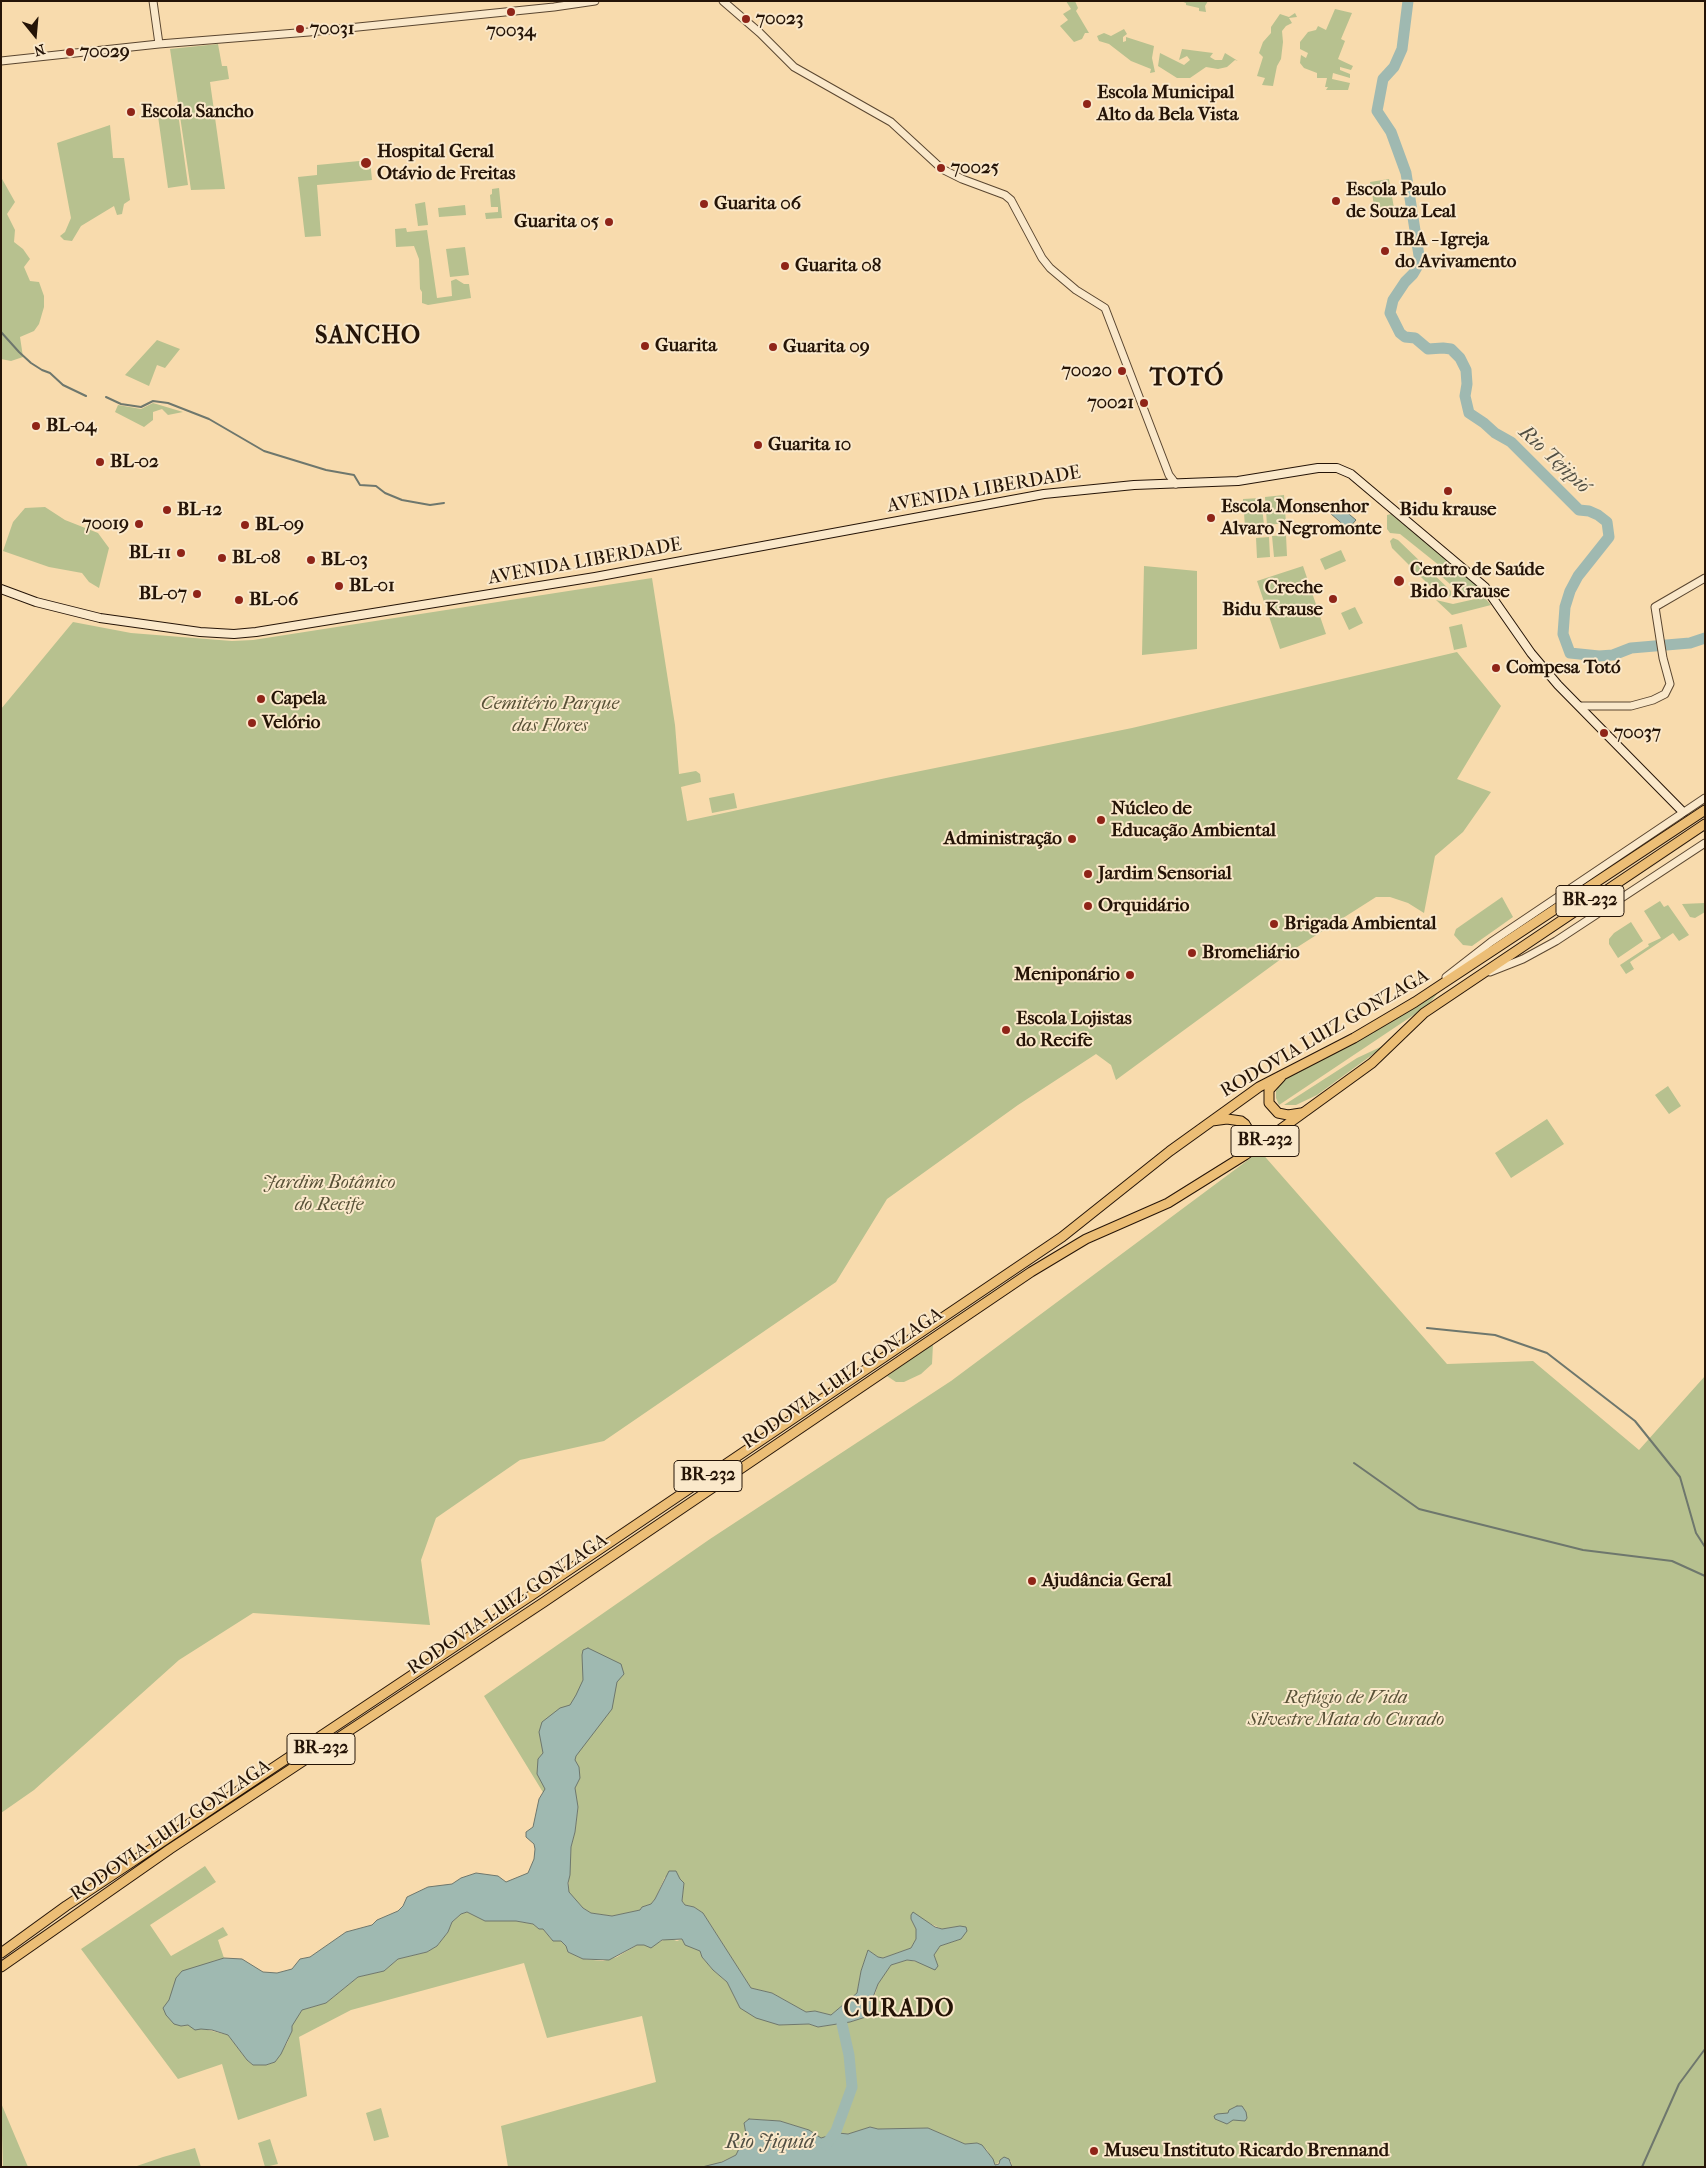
<!DOCTYPE html>
<meta charset="utf-8">
<style>
body{margin:0}
#map{position:relative;width:1706px;height:2168px;overflow:hidden;background:#f8dbad;font-family:"IM FELL French Canon",serif}
canvas{display:block}
.frame{position:absolute;inset:0;border:2px solid #251407;pointer-events:none}
.north{position:absolute;left:10px;top:10px;width:50px;height:50px;-webkit-text-stroke:4px #fae8ca;paint-order:stroke;rotate:163deg;font-size:14px;font-weight:700;line-height:20px;text-align:center;color:#251407}
.north::after{content:'';display:block;margin:auto;width:18px;height:22px;background:#251407;clip-path:polygon(50% 0,100% 100%,50% 72%,0 100%)}
</style>
<div id="map">
<canvas width="1706" height="2168"></canvas>
<div class="frame"></div>
<div class="north">N</div>
</div>
<script>
const ctx = document.querySelector('canvas').getContext('2d');
ctx.lineJoin = 'round';
function fill(path, color) {
  ctx.fillStyle = color;
  ctx.fill(path, 'evenodd');
}
function shape(rows) {
  const path = new Path2D();
  for (const r of rows) {
    path.moveTo(r[0], r[1]);
    for (let i = 2; i < r.length; i += 2) path.lineTo(r[i], r[i + 1]);
  }
  return path;
}
function strokePath(path, color, width, dash) {
  ctx.strokeStyle = color;
  ctx.lineWidth = width;
  ctx.lineCap = dash ? 'butt' : 'round';
  ctx.setLineDash(dash || []);
  ctx.stroke(path);
}
function drawText(font, color, halo, rows, align = 'center') {
  ctx.font = font + ' "IM FELL French Canon",serif';
  ctx.lineWidth = 4;
  ctx.setLineDash([]);
  ctx.textBaseline = 'middle';
  ctx.strokeStyle = halo;
  ctx.fillStyle = color;
  for (const [text, x, y, turn = 0] of rows) {
    ctx.save();
    ctx.translate(x, y);
    ctx.rotate((+turn || 0) * Math.PI / 180);
    ctx.textAlign = isNaN(turn) ? turn : align;
    if (halo) ctx.strokeText(text, 0, 0);
    ctx.fillText(text, 0, 0);
    ctx.restore();
  }
}
const green = shape([
 [1066,1,1075,1,1078,8,1076,11,1089,33,1085,33,1082,39,1074,42,1060,26,1068,20,1063,14,1071,9],
 [1181,1,1208,1,1205,6,1206,12,1199,11,1199,8,1186,5,1186,3],
 [1335,9,1352,13,1341,39,1345,41,1338,59,1353,66,1351,70,1340,67,1340,70,1350,74,1350,78,1333,73,1332,79,1350,83,1348,90,1326,90,1328,87,1325,87,1327,78,1317,78,1317,73,1304,68,1300,63,1301,55,1306,58,1308,53,1300,49,1300,42,1308,32,1316,30,1318,26,1326,30],
 [1295,13,1297,17,1289,18,1292,23,1286,26,1282,31,1283,42,1281,59,1277,66,1273,86,1262,85,1265,78,1257,76,1263,57,1259,53,1263,42,1271,33,1271,27,1280,14,1289,17],
 [1124,29,1127,34,1123,37,1123,42,1126,41,1126,37,1154,46,1152,58,1155,72,1150,73,1151,69,1131,61,1109,44,1099,41,1097,36,1104,33,1111,36],
 [218,44,222,66,227,66,229,79,210,82,225,189,191,190,170,49],
 [1182,49,1213,53,1210,57,1215,60,1222,60,1225,53,1238,61,1235,60,1227,67,1218,69,1206,67,1190,78,1177,78,1158,66,1160,53,1184,65,1190,60,1187,56,1179,60],
 [178,113,188,185,168,188,158,116],
 [110,125,113,158,124,158,130,200,124,204,122,214,117,215,114,206,81,226,72,241,64,240,60,236,65,232,71,218,57,143],
 [370,160,372,180,317,185,321,236,305,237,298,177,317,175,317,165],
 [1,177,15,202,7,214,15,230,14,242,23,249,30,259,24,267,30,281,39,282,44,296,44,307,39,324,34,331,20,337,23,357,11,361,1,359],
 [1389,179,1395,214,1376,217,1370,182],
 [499,188,502,218,486,219,485,213,498,212,498,207,491,207,490,195,492,194,492,189],
 [425,202,428,225,418,226,415,204],
 [465,205,466,215,439,217,438,208],
 [406,228,407,232,427,230,437,298,452,296,451,281,456,279,464,284,469,284,471,298,428,305,422,303,422,292,420,289,419,259,414,246,396,247,395,229],
 [465,247,469,275,450,277,446,249],
 [157,340,180,349,165,368,157,365,149,386,125,375],
 [153,403,183,412,168,415,162,409,153,412,153,420,144,427,115,412,118,405,141,409],
 [1284,495,1286,523,1267,525,1265,497],
 [1261,498,1264,525,1245,527,1243,499],
 [45,507,65,520,98,533,109,548,99,588,89,582,82,573,49,567,3,551,13,522,25,508],
 [1391,514,1473,581,1478,587,1479,592,1468,596,1459,592,1441,576,1439,569,1440,566,1400,534,1390,533,1387,529,1387,515],
 [1286,535,1287,556,1274,557,1272,536],
 [1269,537,1270,557,1257,558,1256,538],
 [1393,538,1398,540,1451,591,1451,596,1445,597,1437,593,1392,548,1390,541],
 [1341,550,1346,561,1325,570,1320,559],
 [1144,566,1197,571,1197,649,1142,655],
 [1303,566,1326,634,1280,649,1257,581],
 [652,578,675,725,679,774,696,771,700,774,701,782,681,787,687,821,886,778,1132,728,1457,652,1501,706,1457,779,1491,792,1463,832,1435,856,1424,913,1408,903,1390,897,1376,897,1296,948,1116,1080,1111,1065,1096,1054,1018,1105,887,1199,836,1282,604,1441,520,1460,436,1518,421,1560,430,1625,253,1613,179,1660,34,1790,1,1813,1,709,73,622,131,633,232,641,253,640],
 [1484,597,1491,605,1452,615,1436,600,1453,604],
 [1355,607,1363,623,1349,630,1341,613],
 [1462,624,1467,647,1454,650,1449,627],
 [734,793,737,808,712,813,709,798],
 [1502,897,1513,917,1472,946,1463,945,1454,935,1456,929],
 [1660,901,1664,907,1668,905,1689,935,1679,941,1673,933,1630,962,1634,969,1626,974,1620,965,1649,946,1648,944,1661,938,1644,911],
 [1705,903,1705,912,1695,918,1690,917,1682,904],
 [1631,922,1643,941,1618,958,1609,944,1609,939,1614,933],
 [1438,993,1427,1006,1279,1105,1276,1098,1276,1091,1282,1081,1292,1073],
 [1387,1044,1317,1095,1296,1105,1284,1105,1357,1058],
 [1668,1086,1681,1106,1669,1114,1655,1095],
 [1547,1119,1564,1144,1511,1178,1495,1153],
 [1260,1151,1447,1364,1533,1361,1639,1450,1705,1376,1705,2167,1012,2167,1011,2161,999,2162,995,2165,987,2150,977,2143,965,2144,928,2128,878,2129,870,2127,848,2134,840,2133,821,2138,809,2130,780,2121,749,2119,744,2123,746,2134,736,2155,712,2166,508,2167,501,2126,656,2082,642,2016,547,2038,524,1963,351,2010,299,2037,307,2096,238,2120,222,2064,178,2079,81,1949,205,1866,216,1882,150,1925,171,1956,223,1927,228,1935,218,1940,224,1958,214,1961,171,1995,169,2000,181,2026,188,2025,228,2035,247,2060,253,2065,266,2065,275,2062,287,2043,292,2031,291,2026,302,2010,326,2003,358,1977,384,1971,398,1959,427,1952,437,1946,448,1932,452,1922,461,1914,467,1912,485,1921,516,1921,533,1924,539,1929,543,1929,553,1941,561,1941,566,1946,568,1952,583,1959,603,1961,617,1957,637,1945,655,1944,668,1938,677,1941,682,1939,700,1951,702,1957,713,1970,727,1982,740,2008,779,2025,809,2024,818,2027,850,2022,869,2016,878,1984,891,1965,907,1960,938,1966,934,1955,940,1946,961,1939,960,1926,942,1929,929,1923,911,1919,916,1929,916,1939,911,1948,883,1958,878,1957,868,1950,861,1971,857,1993,831,2015,815,2011,806,2012,772,1993,751,1988,703,1913,694,1907,685,1905,682,1901,684,1883,665,1877,655,1899,651,1904,642,1907,640,1910,612,1916,591,1913,583,1908,568,1892,571,1847,575,1832,578,1807,575,1794,544,1794,484,1696,710,1539,951,1381],
 [933,1344,932,1364,921,1374,904,1382,896,1382,887,1376],
 [1,2103,28,2167,3,2167],
 [381,2108,389,2137,374,2141,366,2113],
 [270,2139,278,2164,265,2167,258,2143],
 [195,2148,201,2167,134,2167,163,2157]
]);
const water = shape([
 [1337,504,1356,520,1348,529,1330,513,1337,504],
 [588,1648,621,1664,624,1674,617,1682,612,1709,576,1756,575,1760,579,1767,580,1778,575,1788,578,1807,575,1832,571,1847,570,1875,568,1883,569,1892,583,1908,591,1913,612,1916,640,1910,642,1907,651,1904,655,1899,669,1871,676,1871,680,1879,684,1883,682,1901,685,1905,694,1907,703,1913,751,1988,772,1993,806,2012,815,2011,831,2015,857,1993,861,1971,868,1950,878,1957,883,1958,911,1948,916,1939,916,1929,911,1919,911,1915,913,1912,935,1927,942,1929,960,1926,966,1927,967,1931,961,1939,940,1946,934,1955,938,1966,935,1970,915,1961,907,1960,891,1965,878,1984,872,2000,872,2012,869,2016,850,2022,818,2027,809,2024,779,2025,756,2018,740,2008,727,1982,713,1970,702,1957,700,1951,685,1945,682,1939,662,1940,651,1948,644,1945,637,1945,609,1960,583,1959,568,1952,566,1946,561,1941,553,1941,543,1929,539,1929,533,1924,516,1921,485,1921,467,1912,461,1914,452,1922,448,1932,437,1946,427,1952,398,1959,384,1971,358,1977,326,2003,302,2010,292,2026,292,2031,281,2054,275,2062,266,2065,253,2065,247,2060,228,2035,212,2030,201,2029,195,2030,188,2025,181,2026,174,2024,166,2015,163,2008,169,2000,176,1978,182,1971,224,1958,242,1959,263,1972,277,1973,292,1969,300,1959,310,1957,346,1932,372,1925,377,1920,398,1911,403,1906,407,1897,428,1887,452,1884,461,1878,476,1873,498,1876,506,1882,528,1873,534,1859,535,1849,534,1844,526,1837,526,1832,533,1827,539,1799,545,1789,537,1774,538,1759,543,1753,539,1732,542,1722,560,1708,570,1705,576,1695,583,1680,582,1655,583,1650,588,1648],
 [1237,2106,1242,2106,1246,2112,1247,2118,1245,2121,1233,2120,1227,2124,1215,2119,1214,2116,1217,2114,1228,2113,1229,2110,1237,2106],
 [749,2119,780,2121,809,2130,821,2138,838,2133,848,2134,870,2127,878,2129,928,2128,965,2144,977,2143,982,2145,993,2159,995,2165,999,2164,1000,2160,1004,2157,1009,2159,1012,2167,702,2167,722,2162,736,2155,746,2134,744,2123,749,2119]
]);
const stream = shape([
 [1,332,19,352,31,363,42,370,50,373,63,385,86,396],
 [106,397,121,404,141,407,153,401,168,403,209,419,264,451,326,470,354,475,360,485,376,486,385,493,402,500,430,505,444,503],
 [1427,1328,1495,1335,1547,1353,1635,1421,1680,1477,1696,1533,1705,1547],
 [1354,1463,1419,1509,1583,1550,1672,1561,1705,1576],
 [1642,2167,1679,2084,1705,2049]
]);
const river = shape([
 [1408,1,1402,49,1394,67,1383,79,1377,111,1391,132,1406,173,1420,262,1413,274,1405,282,1393,300,1390,313,1400,333,1405,337,1415,338,1428,349,1443,348,1451,349,1460,358,1466,370,1467,384,1465,396,1469,413,1484,423,1495,433,1511,442,1579,510,1589,511,1598,515,1607,522,1609,537,1578,576,1570,591,1565,607,1563,634,1570,653,1599,656,1613,655,1631,648,1690,643,1705,638],
 [826,2145,836,2131,852,2087,849,2055,842,2024]
]);
const tertiary = shape([
 [153,1,159,44],
 [723,1,760,33,794,67,891,122,942,169,962,179,1005,195,1011,200,1042,258,1050,268,1076,290,1105,308,1169,475,1176,484],
 [1,61,159,44,309,32,554,7,595,1],
 [1579,706,1631,706,1653,700,1665,694,1670,684,1663,658,1655,607,1705,578],
 [1490,972,1523,959,1556,941,1705,843],
 [1446,977,1491,942,1705,798]
]);
const secondary = shape([
 [1,589,36,602,100,618,200,632,234,634,256,632,595,577,1044,494,1134,485,1238,481,1318,468,1337,468,1351,474,1485,587,1531,653,1558,685,1683,812]
]);
const trunk = shape([
 [1281,1077,1269,1090,1269,1103,1278,1113,1288,1115,1301,1113],
 [1212,1121,1227,1119,1241,1121,1245,1124,1251,1134,1245,1154],
 [1,1953,66,1906,532,1595,1062,1237,1170,1151,1259,1087,1354,1038,1415,1002,1705,810],
 [1,1967,170,1849,544,1602,1031,1272,1086,1239,1168,1203,1245,1155,1372,1063,1424,1013,1705,824]
]);
const markers = [
 [511,12,5,"#8f2418"],
 [746,19,5,"#8f2418"],
 [300,29,5,"#8f2418"],
 [70,52,5,"#8f2418"],
 [1087,104,5,"#8f2418"],
 [131,112,5,"#8f2418"],
 [366,163,6,"#8f2418"],
 [941,168,5,"#8f2418"],
 [1336,201,5,"#8f2418"],
 [704,204,5,"#8f2418"],
 [609,222,5,"#8f2418"],
 [1385,251,5,"#8f2418"],
 [785,266,5,"#8f2418"],
 [645,346,5,"#8f2418"],
 [773,347,5,"#8f2418"],
 [1122,371,5,"#8f2418"],
 [1144,403,5,"#8f2418"],
 [36,426,5,"#8f2418"],
 [758,445,5,"#8f2418"],
 [100,462,5,"#8f2418"],
 [1448,491,5,"#8f2418"],
 [167,510,5,"#8f2418"],
 [1211,518,5,"#8f2418"],
 [139,524,5,"#8f2418"],
 [245,525,5,"#8f2418"],
 [181,553,5,"#8f2418"],
 [222,558,5,"#8f2418"],
 [311,560,5,"#8f2418"],
 [1399,581,6,"#8f2418"],
 [339,586,5,"#8f2418"],
 [197,594,5,"#8f2418"],
 [1333,599,5,"#8f2418"],
 [239,600,5,"#8f2418"],
 [1496,668,5,"#8f2418"],
 [261,699,5,"#8f2418"],
 [252,723,5,"#8f2418"],
 [1604,733,5,"#8f2418"],
 [1101,820,5,"#8f2418"],
 [1072,839,5,"#8f2418"],
 [1088,874,5,"#8f2418"],
 [1088,906,5,"#8f2418"],
 [1274,924,5,"#8f2418"],
 [1192,953,5,"#8f2418"],
 [1130,975,5,"#8f2418"],
 [1006,1030,5,"#8f2418"],
 [1032,1581,5,"#8f2418"],
 [1094,2151,5,"#8f2418"]
];
const shields = [
 [1590,901,68],
 [1265,1141,68],
 [708,1476,68],
 [321,1749,68]
];
const shieldNames = [
 ["BR-232",1590,901],
 ["BR-232",1265,1141],
 ["BR-232",708,1476],
 ["BR-232",321,1749]
];
const poiNames = [
 ["70023",756,19],
 ["70031",310,29],
 ["70034",511,31,"center"],
 ["70029",80,52],
 ["Escola Municipal",1097,93],
 ["Alto da Bela Vista",1097,115],
 ["Escola Sancho",141,112],
 ["Hospital Geral",377,152],
 ["Otávio de Freitas",377,174],
 ["70025",951,168],
 ["Escola Paulo",1346,190],
 ["de Souza Leal",1346,212],
 ["Guarita 06",714,204],
 ["Guarita 05",599,222,"right"],
 ["IBA - Igreja",1395,240],
 ["do Avivamento",1395,262],
 ["Guarita 08",795,266],
 ["Guarita",655,346],
 ["Guarita 09",783,347],
 ["70020",1112,371,"right"],
 ["70021",1134,403,"right"],
 ["BL-04",46,426],
 ["Guarita 10",768,445],
 ["BL-02",110,462],
 ["Escola Monsenhor",1221,507],
 ["Alvaro Negromonte",1221,529],
 ["BL-12",177,510],
 ["Bidu krause",1448,510,"center"],
 ["70019",129,524,"right"],
 ["BL-09",255,525],
 ["BL-11",171,553,"right"],
 ["BL-08",232,558],
 ["BL-03",321,560],
 ["Centro de Saúde",1410,570],
 ["Bido Krause",1410,592],
 ["BL-01",349,586],
 ["Creche",1323,588,"right"],
 ["Bidu Krause",1323,610,"right"],
 ["BL-07",187,594,"right"],
 ["BL-06",249,600],
 ["Compesa Totó",1506,668],
 ["Capela",271,699],
 ["Velório",262,723],
 ["70037",1614,733],
 ["Núcleo de",1111,809],
 ["Educação Ambiental",1111,831],
 ["Administração",1062,839,"right"],
 ["Jardim Sensorial",1098,874],
 ["Orquidário",1098,906],
 ["Brigada Ambiental",1284,924],
 ["Bromeliário",1202,953],
 ["Meniponário",1120,975,"right"],
 ["Escola Lojistas",1016,1019],
 ["do Recife",1016,1041],
 ["Ajudância Geral",1042,1581],
 ["Museu Instituto Ricardo Brennand",1104,2151]
];
const streetNames = [
 ["AVENIDA LIBERDADE",984,490,-10],
 ["AVENIDA LIBERDADE",585,562,-10],
 ["RODOVIA LUIZ GONZAGA",1325,1034,-30],
 ["RODOVIA LUIZ GONZAGA",843,1379,-34],
 ["RODOVIA LUIZ GONZAGA",508,1605,-34],
 ["RODOVIA LUIZ GONZAGA",171,1831,-34]
];
const parkNames = [
 ["Cemitério Parque",550,704],
 ["das Flores",550,726],
 ["Jardim Botânico",329,1183],
 ["do Recife",329,1205],
 ["Refúgio de Vida",1346,1698],
 ["Silvestre Mata do Curado",1346,1720]
];
const waterNames = [
 ["Rio Tejipió",1554,460,43],
 ["Rio Jiquiá",770,2143]
];
const districtNames = [
 ["SANCHO",368,337],
 ["TOTÓ",1187,379],
 ["CURADO",899,2010]
];
fill(green, '#b7c18f');
fill(water, '#9fb9b1');
strokePath(water, '#6e776d', 1);
strokePath(stream, '#6e776d', 2);
strokePath(river, '#9fb9b1', 11);
strokePath(tertiary, '#5a4630', 9);
strokePath(secondary, '#251407', 10);
strokePath(trunk, '#251407', 11);
strokePath(tertiary, '#fae8ca', 7);
strokePath(secondary, '#fae8ca', 8);
strokePath(trunk, '#ecbe76', 9);
for (const [x, y, r, color] of markers) {
  const dot = new Path2D();
  dot.arc(x, y, r, 0, 2 * Math.PI);
  ctx.fillStyle = color;
  ctx.fill(dot);
  strokePath(dot, '#fae8ca', 2);
}
for (const [x, y, w] of shields) {
  const box = new Path2D();
  box.roundRect(x - w / 2, y - 15.5, w, 31, 4);
  ctx.fillStyle = '#fae8ca';
  ctx.fill(box);
  strokePath(box, '#251407', 1);
}
drawText('bold 18px', '#251407', null, shieldNames);
drawText('bold 19px', '#251407', '#fae8ca', poiNames, 'left');
drawText('19px', '#251407', '#fae8ca', streetNames);
drawText('italic 19px', '#585137', '#fae8ca', parkNames);
drawText('italic 20px', '#504e42', '#fae8ca', waterNames);
ctx.letterSpacing = '1px';
drawText('bold 24px', '#251407', '#fae8ca', districtNames);
ctx.letterSpacing = '0px';
</script>
